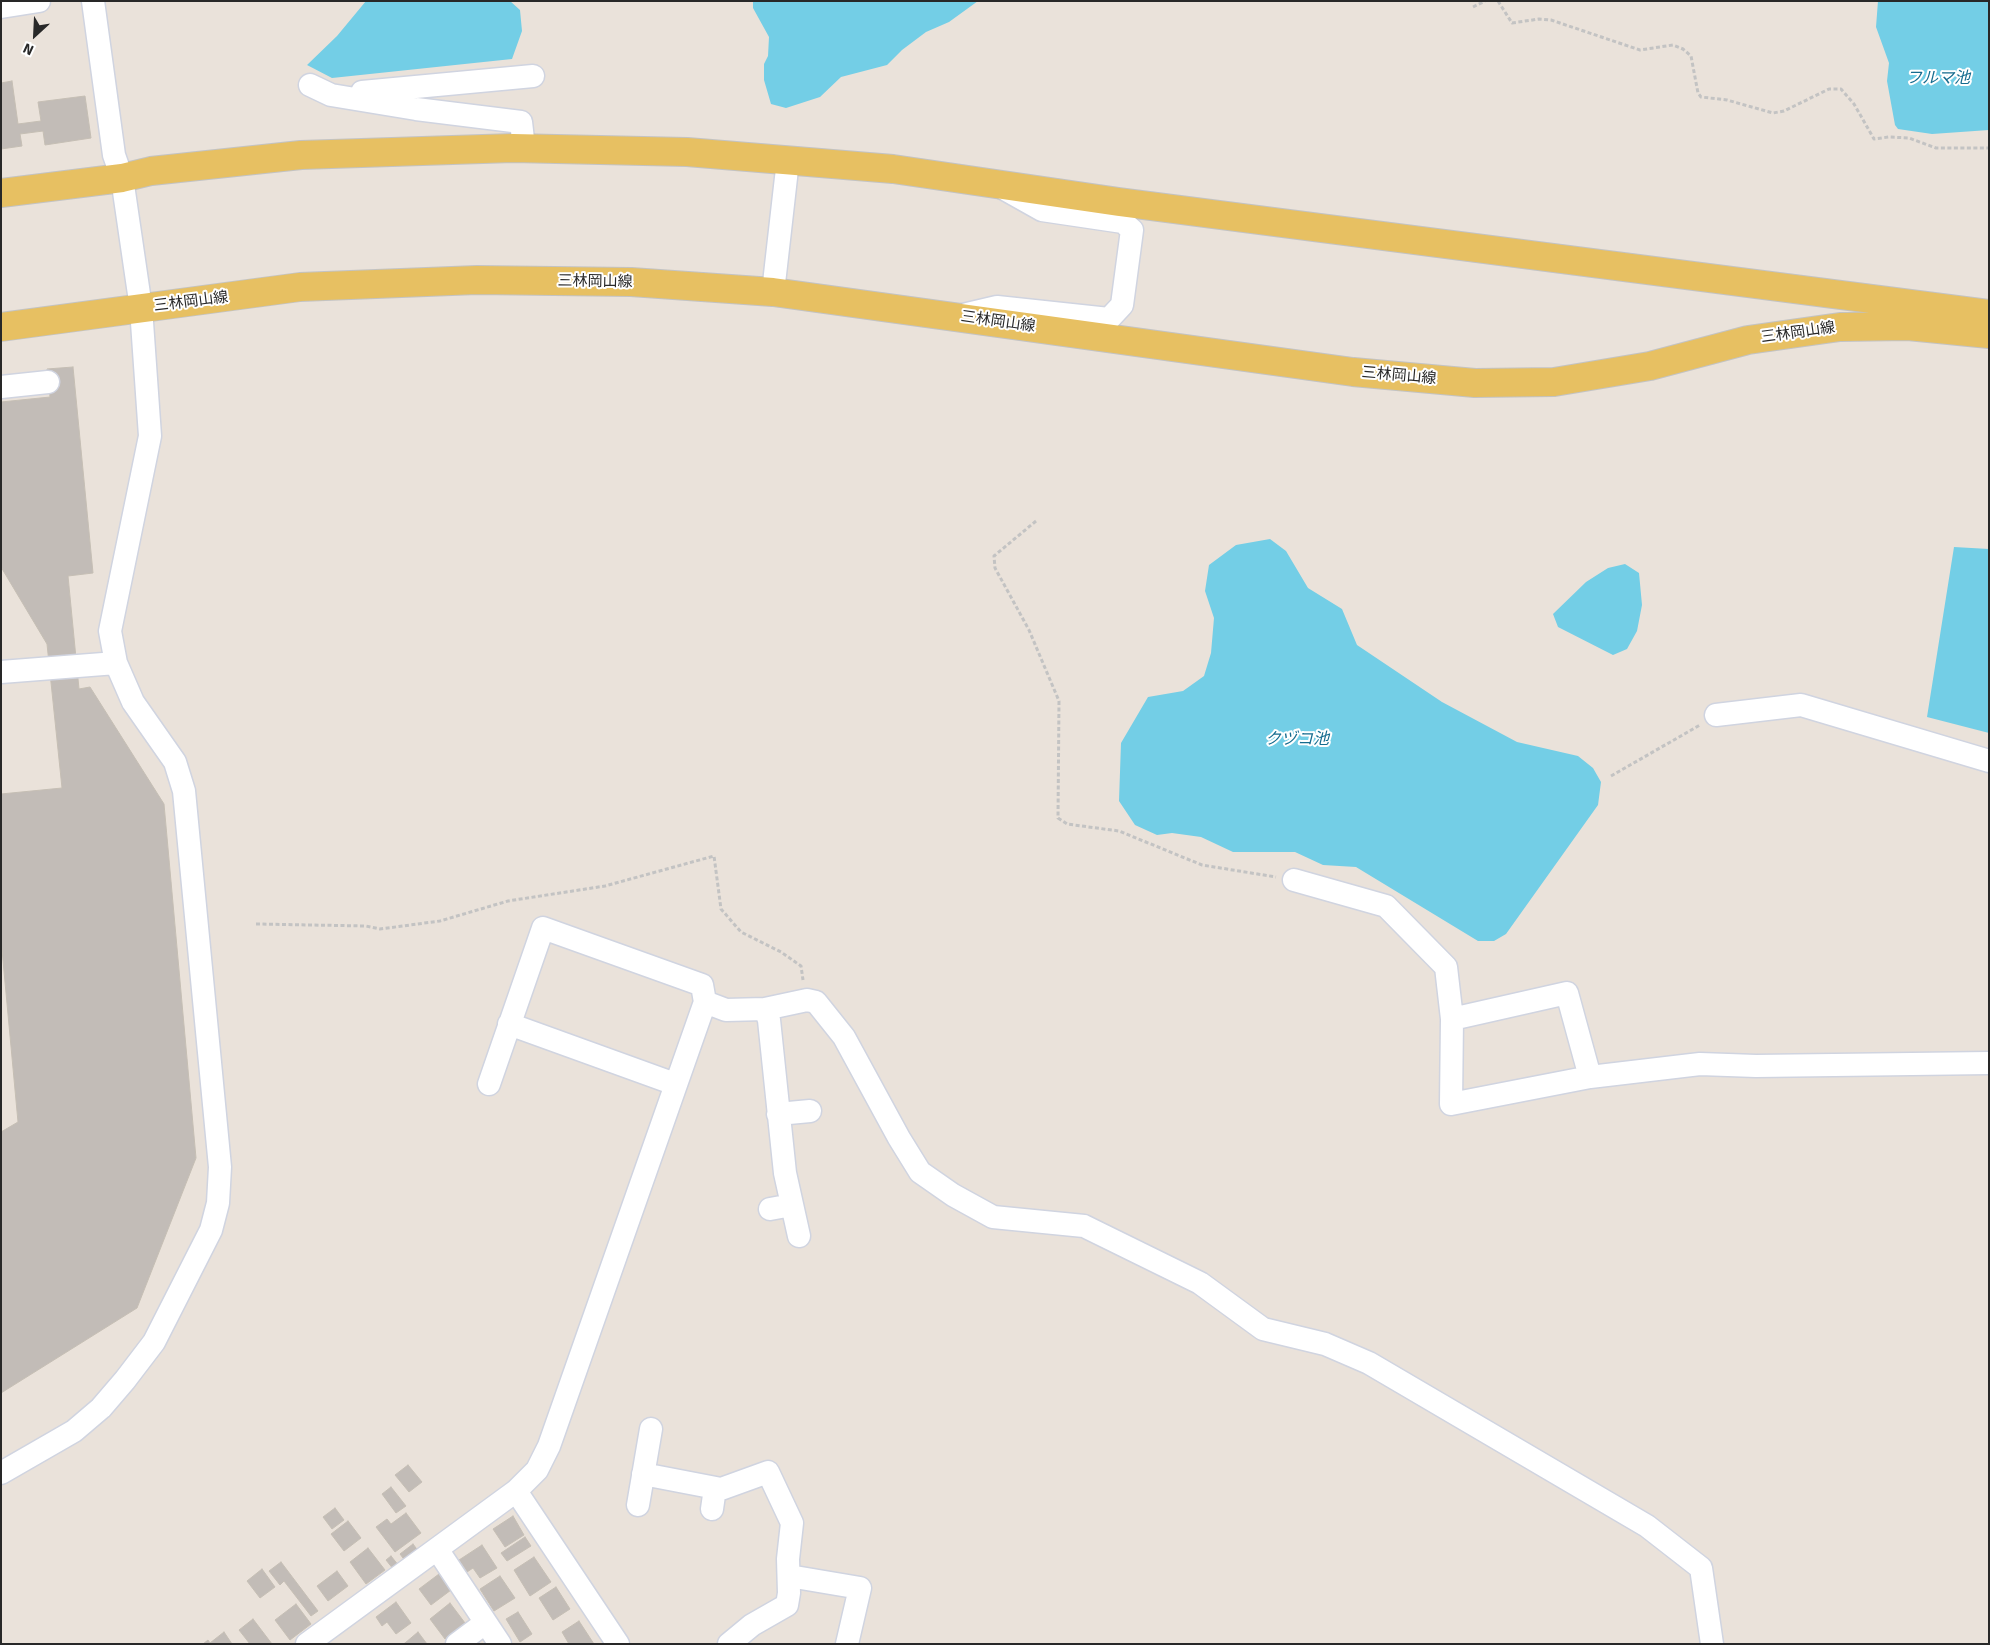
<!DOCTYPE html>
<meta charset="utf-8">
<style>
body{margin:0}
#map{position:relative;width:1990px;height:1645px;overflow:hidden;background:#eae2da;font-family:Signika,sans-serif}
canvas{display:block}
.frame{position:absolute;inset:0;border:2px solid #282828;pointer-events:none}
.north{position:absolute;left:10px;top:10px;width:50px;height:50px;-webkit-text-stroke:4px #fff;paint-order:stroke;rotate:205deg;font-size:14px;font-weight:700;line-height:20px;text-align:center;color:#282828}
.north::after{content:'';display:block;margin:auto;width:18px;height:22px;background:#282828;clip-path:polygon(50% 0,100% 100%,50% 72%,0 100%)}
</style>
<div id="map">
<canvas width="1990" height="1645"></canvas>
<div class="frame"></div>
<div class="north">N</div>
</div>
<script>
const ctx = document.querySelector('canvas').getContext('2d');
ctx.lineJoin = 'round';
function fill(path, color) {
  ctx.fillStyle = color;
  ctx.fill(path, 'evenodd');
}
function shape(rows) {
  const path = new Path2D();
  for (const r of rows) {
    path.moveTo(r[0], r[1]);
    for (let i = 2; i < r.length; i += 2) path.lineTo(r[i], r[i + 1]);
  }
  return path;
}
function strokePath(path, color, width, dash) {
  ctx.strokeStyle = color;
  ctx.lineWidth = width;
  ctx.lineCap = dash ? 'butt' : 'round';
  ctx.setLineDash(dash || []);
  ctx.stroke(path);
}
function drawText(font, color, halo, rows, align = 'center') {
  ctx.font = font + ' Signika,"Noto Sans JP",sans-serif';
  ctx.lineWidth = 4;
  ctx.setLineDash([]);
  ctx.textBaseline = 'middle';
  ctx.strokeStyle = halo;
  ctx.fillStyle = color;
  for (const [text, x, y, turn = 0] of rows) {
    ctx.save();
    ctx.translate(x, y);
    ctx.rotate((+turn || 0) * Math.PI / 180);
    ctx.textAlign = isNaN(turn) ? turn : align;
    if (halo) ctx.strokeText(text, 0, 0);
    ctx.fillText(text, 0, 0);
    ctx.restore();
  }
}
const water = shape([
 [366,1,510,1,520,10,522,31,512,59,332,78,307,65,337,36],
 [753,1,978,1,949,22,926,32,902,50,887,65,841,77,820,97,786,108,771,104,764,80,764,64,768,56,769,37,753,8],
 [1878,1,1989,1,1989,130,1932,134,1898,129,1895,125,1887,81,1889,63,1876,27],
 [1270,539,1286,551,1308,588,1342,609,1357,645,1442,702,1517,742,1578,756,1593,768,1601,782,1598,805,1506,934,1494,941,1478,941,1356,867,1323,865,1295,852,1233,852,1201,837,1172,833,1157,835,1135,825,1119,801,1121,743,1148,697,1183,691,1204,676,1211,653,1214,618,1205,591,1209,565,1236,545],
 [1954,547,1989,549,1989,733,1927,717],
 [1625,564,1639,573,1642,605,1637,631,1627,649,1613,655,1558,627,1553,614,1586,582,1608,568]
]);
const building = shape([
 [12,81,18,124,41,121,38,102,85,96,91,138,45,145,43,131,20,134,22,146,1,149,1,83,12,81],
 [73,367,93,573,68,576,79,689,90,687,164,804,196,1158,137,1308,1,1393,1,1132,18,1122,1,939,1,794,62,788,47,644,1,567,1,402,50,397,47,369,73,367],
 [408,1465,422,1482,409,1492,395,1475,408,1465],
 [391,1487,406,1506,396,1513,382,1494,391,1487],
 [335,1508,344,1520,332,1529,323,1517,335,1508],
 [406,1513,421,1533,395,1552,376,1527,387,1519,391,1524,406,1513],
 [513,1516,524,1535,505,1547,493,1529,513,1516],
 [348,1521,361,1538,344,1551,331,1534,348,1521],
 [525,1537,531,1546,507,1561,501,1553,525,1537],
 [413,1544,419,1552,406,1562,400,1554,413,1544],
 [482,1545,497,1568,480,1578,473,1568,467,1572,459,1560,482,1545],
 [368,1548,385,1570,366,1584,350,1562,368,1548],
 [391,1556,399,1566,394,1570,386,1560,391,1556],
 [534,1557,551,1582,530,1596,514,1570,534,1557],
 [281,1562,318,1611,311,1616,284,1581,280,1585,269,1571,281,1562],
 [262,1569,275,1587,260,1598,247,1581,262,1569],
 [337,1571,348,1586,328,1601,317,1586,337,1571],
 [439,1574,451,1590,431,1605,419,1589,439,1574],
 [500,1576,515,1598,494,1611,480,1589,500,1576],
 [556,1587,570,1609,553,1620,539,1598,556,1587],
 [396,1602,411,1623,396,1634,387,1622,382,1626,376,1617,396,1602],
 [450,1603,465,1623,445,1639,430,1619,450,1603],
 [296,1604,311,1624,290,1640,275,1620,296,1604],
 [518,1612,532,1634,520,1642,506,1619,518,1612],
 [253,1619,272,1644,250,1644,239,1630,253,1619],
 [579,1621,594,1644,569,1644,562,1632,579,1621],
 [224,1632,232,1644,203,1644,208,1640,210,1643,224,1632],
 [418,1632,427,1644,403,1644,405,1643,418,1632]
]);
const path = shape([
 [1498,1,1512,23,1539,19,1551,20,1640,50,1673,45,1683,49,1691,56,1698,93,1701,97,1727,100,1773,113,1784,111,1829,89,1841,89,1854,104,1874,139,1889,137,1909,138,1936,148,1989,148],
 [1473,7,1485,1],
 [1036,521,994,556,995,568,1029,630,1059,701,1058,818,1067,824,1119,831,1202,865,1276,877],
 [1611,776,1700,725],
 [256,924,366,926,380,929,440,921,508,901,605,886,714,856,721,909,741,932,781,952,801,966,803,980]
]);
const minor = shape([
 [1,7,39,1],
 [310,85,331,95,416,109,521,122,524,148],
 [362,92,533,76],
 [773,292,788,160],
 [963,315,997,307,1109,319,1122,305,1132,230,1123,222,1042,210,1001,187],
 [1,387,48,382],
 [1,672,116,663],
 [1716,715,1801,705,1989,761],
 [1294,880,1386,906,1446,967,1452,1019,1451,1104,1590,1077,1700,1064,1756,1066,1989,1063],
 [705,1002,726,1010,765,1009,807,1000,816,1002,844,1037,899,1138,920,1172,953,1195,993,1217,1084,1226,1200,1283,1263,1329,1325,1344,1369,1363,1647,1526,1701,1568,1712,1644],
 [765,1009,769,1020,785,1173,799,1236],
 [1452,1019,1567,993,1590,1077],
 [509,1024,675,1084],
 [778,1114,810,1111],
 [770,1209,792,1205],
 [1,1473,74,1431,101,1408,125,1380,154,1342,211,1230,218,1203,220,1167,184,791,175,762,133,702,116,663,110,631,150,436,141,308,122,178,114,155,93,1],
 [643,1474,721,1489,768,1472,792,1523,788,1559,789,1593,787,1605,752,1625,729,1644],
 [516,1491,618,1644],
 [638,1505,651,1429],
 [712,1509,715,1488],
 [437,1549,500,1644],
 [789,1576,860,1588,847,1644],
 [307,1644,516,1491,537,1470,549,1446,705,1002,702,985,543,928,489,1084],
 [457,1644,485,1623]
]);
const major = shape([
 [1,193,122,178,151,171,301,155,513,148,687,152,893,169,1119,202,1989,314],
 [1,327,300,287,477,280,631,282,773,292,1353,372,1475,383,1554,382,1650,366,1748,340,1840,327,1908,326,1989,334]
]);
const streetNames = [
 ["三林岡山線",595,282,1],
 ["三林岡山線",191,302,-7],
 ["三林岡山線",998,322,8],
 ["三林岡山線",1798,333,-8],
 ["三林岡山線",1399,376,5]
];
const waterNames = [
 ["フルマ池",1938,79],
 ["クヅコ池",1297,740]
];
fill(water, '#73cee6');
fill(building, '#c2bcb7');
strokePath(building, '#c5beb4', 1);
strokePath(minor, '#d0d4e0', 25);
strokePath(major, '#c3c3c3', 30);
strokePath(path, '#c3c3c3', 3, [4, 2.5]);
strokePath(minor, '#fff', 22);
strokePath(major, '#e7c062', 28);
drawText('15px', '#282828', '#fff', streetNames);
drawText('italic 16px', '#156c8f', '#fff', waterNames);
</script>
